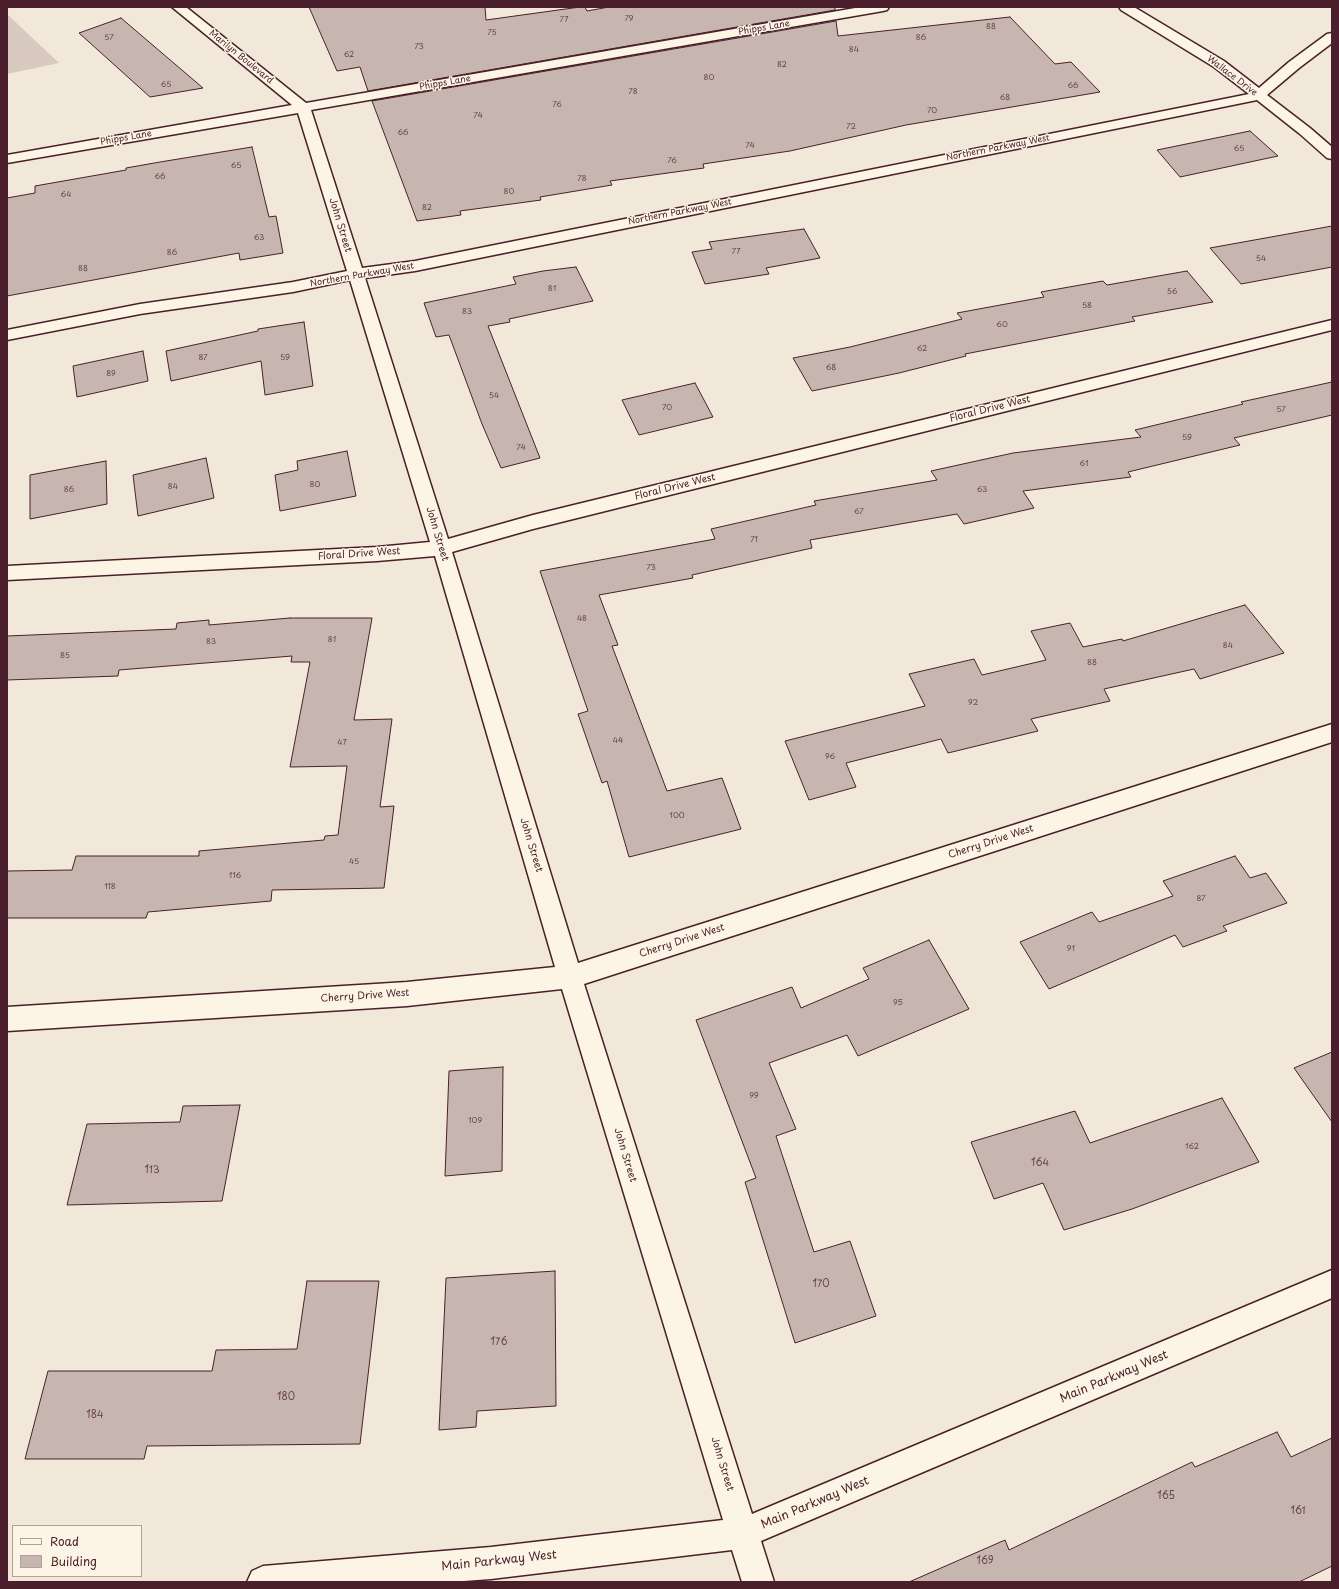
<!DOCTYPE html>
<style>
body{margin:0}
#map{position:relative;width:1339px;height:1589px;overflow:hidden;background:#f1e8da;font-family:"Playpen Sans",sans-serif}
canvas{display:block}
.frame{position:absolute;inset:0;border:8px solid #4a1f2b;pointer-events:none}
.legend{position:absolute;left:12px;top:1525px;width:130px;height:52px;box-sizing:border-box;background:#fcf5e5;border:1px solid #b59f9b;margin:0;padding:5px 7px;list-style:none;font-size:12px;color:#4a1f2b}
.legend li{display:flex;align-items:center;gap:8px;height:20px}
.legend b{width:20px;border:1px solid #b59f9b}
</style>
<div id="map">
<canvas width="1339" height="1589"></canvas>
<div class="frame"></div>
<ul class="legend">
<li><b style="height:5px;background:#fcf5e5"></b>Road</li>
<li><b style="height:11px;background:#c7b6af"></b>Building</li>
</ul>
</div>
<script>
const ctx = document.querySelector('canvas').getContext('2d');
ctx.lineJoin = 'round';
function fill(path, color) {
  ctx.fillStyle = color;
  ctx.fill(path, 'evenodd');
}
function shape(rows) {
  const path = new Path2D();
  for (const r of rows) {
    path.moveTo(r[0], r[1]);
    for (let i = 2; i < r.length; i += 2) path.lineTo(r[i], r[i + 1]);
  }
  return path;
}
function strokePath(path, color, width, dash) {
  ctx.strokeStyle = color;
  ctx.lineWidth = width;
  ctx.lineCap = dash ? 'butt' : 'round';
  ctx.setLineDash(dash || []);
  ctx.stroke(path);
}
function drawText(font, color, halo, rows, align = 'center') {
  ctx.font = font + ' "Playpen Sans",sans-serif';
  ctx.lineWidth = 3;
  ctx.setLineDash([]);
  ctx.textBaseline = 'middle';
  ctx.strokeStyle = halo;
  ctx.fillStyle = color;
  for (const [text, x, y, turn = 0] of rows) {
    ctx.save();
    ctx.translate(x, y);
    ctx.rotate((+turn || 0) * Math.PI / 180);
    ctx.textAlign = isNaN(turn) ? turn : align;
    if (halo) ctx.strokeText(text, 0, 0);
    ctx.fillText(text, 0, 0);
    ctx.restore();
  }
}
const green = shape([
 [7,14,59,63,7,74]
]);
const building = shape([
 [309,7,485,7,486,20,580,7,585,7,587,11,609,7,835,7,835,10,368,91,360,67,337,71,309,7],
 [1010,17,1055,64,1071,62,1100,92,906,125,790,151,703,164,704,168,610,181,612,185,540,197,541,200,460,211,461,215,417,221,372,101,836,21,838,36,1010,17],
 [121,18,203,88,150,97,79,33,121,18],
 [1250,131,1278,156,1180,177,1157,150,1250,131],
 [252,147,269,217,276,216,283,253,240,260,239,253,7,296,7,198,35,193,35,186,126,170,126,168,160,162,252,147],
 [1332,226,1332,267,1241,284,1210,248,1332,226],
 [804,229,820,258,766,268,769,274,705,284,692,252,712,249,709,242,804,229],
 [576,267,593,301,509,319,510,322,488,326,540,458,501,468,482,424,449,335,436,337,424,303,516,284,513,277,543,271,576,267],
 [1187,271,1213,302,1132,317,1135,321,965,354,966,356,899,373,812,391,793,358,850,347,962,319,957,313,1044,297,1041,292,1103,281,1107,285,1187,271],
 [304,322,313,386,265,395,261,361,171,381,166,351,258,331,258,329,304,322],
 [143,351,148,381,77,397,73,366,143,351],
 [1332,382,1332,415,1234,438,1240,445,1128,472,1131,477,1023,491,1034,508,964,524,957,514,810,540,812,548,692,575,693,578,599,595,618,645,612,646,667,791,722,778,741,829,629,857,607,781,602,783,578,714,588,711,540,571,715,539,711,529,816,505,814,501,937,480,931,471,1013,453,1141,437,1135,430,1243,404,1241,402,1332,382],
 [695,383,713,417,639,435,622,400,695,383],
 [347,451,356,496,280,511,275,475,298,470,297,461,347,451],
 [206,458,214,498,138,516,133,475,206,458],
 [106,461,107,504,30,519,30,475,106,461],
 [1245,605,1284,653,1200,679,1194,669,1104,689,1110,701,1031,719,1038,731,948,753,941,739,846,763,856,787,809,800,785,741,925,706,909,674,974,659,982,675,1046,660,1031,631,1070,623,1083,647,1122,639,1123,641,1245,605],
 [290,618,372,618,354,720,392,719,380,807,394,806,384,888,272,890,271,901,148,912,146,918,7,918,7,871,72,870,76,856,199,856,199,851,324,840,325,836,338,835,347,766,290,767,310,662,291,662,292,656,119,670,118,676,7,680,7,636,176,629,177,623,209,620,209,625,290,618],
 [1235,856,1250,878,1266,873,1287,903,1223,926,1227,931,1183,947,1175,935,1049,989,1020,942,1092,912,1099,922,1173,896,1163,881,1235,856],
 [929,940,969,1009,858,1056,847,1035,769,1063,796,1129,776,1136,814,1252,850,1241,876,1316,795,1343,745,1182,756,1178,696,1020,792,987,801,1008,869,979,863,968,929,940],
 [1332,1052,1332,1122,1294,1068,1332,1052],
 [503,1067,502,1171,445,1176,449,1071,503,1067],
 [1222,1098,1259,1162,1132,1209,1064,1230,1043,1183,994,1199,971,1142,1075,1111,1090,1143,1222,1098],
 [240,1105,222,1201,67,1205,87,1124,180,1122,183,1106,240,1105],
 [555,1271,556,1406,477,1411,476,1427,439,1430,446,1278,555,1271],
 [307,1281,379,1281,360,1444,147,1446,144,1459,25,1459,48,1371,212,1371,216,1350,297,1349,307,1281],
 [1277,1432,1291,1457,1332,1438,1332,1566,1299,1582,909,1582,1005,1540,1009,1550,1192,1462,1195,1467,1277,1432]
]);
const minor = shape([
 [172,7,186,7,306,103,861,7,889,7,887,10,883,11,311,110,362,268,415,261,1249,94,1214,67,1121,10,1119,7,1134,7,1224,61,1259,88,1289,62,1327,34,1332,33,1332,43,1299,68,1267,95,1310,128,1332,147,1332,159,1327,158,1300,134,1257,100,415,271,365,278,448,539,533,515,1332,320,1332,330,533,529,452,552,578,963,1332,724,1332,742,584,984,752,1514,1332,1270,1332,1298,761,1541,774,1582,742,1582,732,1550,491,1579,450,1582,247,1582,252,1571,263,1566,491,1547,723,1520,562,989,407,1006,7,1031,7,1007,407,982,555,967,435,556,377,561,7,580,7,566,377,547,430,542,350,280,293,292,140,314,7,340,7,330,140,304,293,282,347,271,298,113,7,163,7,155,292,105,172,7]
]);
const numberNames = [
 ["79",629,19],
 ["77",564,20],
 ["88",991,27],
 ["75",492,33],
 ["57",109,38],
 ["86",921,38],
 ["73",419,47],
 ["84",854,50],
 ["62",349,55],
 ["82",782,65],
 ["80",709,78],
 ["65",166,85],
 ["66",1073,86],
 ["78",633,92],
 ["68",1005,98],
 ["76",557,105],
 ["70",932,111],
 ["74",478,116],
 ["72",851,127],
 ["66",403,133],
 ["74",750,146],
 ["65",1239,149],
 ["76",672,161],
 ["65",236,166],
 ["66",160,177],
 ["78",582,179],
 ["80",509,192],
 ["64",66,195],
 ["82",427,208],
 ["63",259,238],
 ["77",736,252],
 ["86",172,253],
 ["54",1261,259],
 ["88",83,269],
 ["81",552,289],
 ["56",1172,292],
 ["58",1087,306],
 ["83",467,312],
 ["60",1002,325],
 ["62",922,349],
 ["87",203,358],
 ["59",285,358],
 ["68",831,368],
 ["89",111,374],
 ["54",494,396],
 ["70",667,408],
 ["57",1281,410],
 ["59",1187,438],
 ["74",521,448],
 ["61",1084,464],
 ["80",315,485],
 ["84",173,487],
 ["86",69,490],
 ["63",982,490],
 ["67",859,512],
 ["71",754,540],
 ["73",651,568],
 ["48",582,619],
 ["81",332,640],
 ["83",211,642],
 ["84",1228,646],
 ["85",65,656],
 ["88",1092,663],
 ["92",973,703],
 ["44",618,741],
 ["47",342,743],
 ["96",830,757],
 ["100",677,816],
 ["45",354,862],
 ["116",235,876],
 ["118",110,887],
 ["87",1201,899],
 ["91",1071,949],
 ["95",898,1003],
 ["99",754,1096],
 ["109",475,1121],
 ["162",1192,1147]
];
const farStreetnames = [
 ["Phipps Lane",764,28,-10],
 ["Marilyn Boulevard",241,57,39],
 ["Wallace Drive",1232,76,37],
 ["Phipps Lane",445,83,-10],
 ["Phipps Lane",126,138,-10],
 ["Northern Parkway West",998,148,-11],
 ["Northern Parkway West",680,212,-11],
 ["Northern Parkway West",362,275,-10]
];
const streetNames = [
 ["John Street",340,225,73],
 ["Floral Drive West",990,409,-14],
 ["Floral Drive West",675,487,-14],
 ["John Street",437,534,73],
 ["Floral Drive West",359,554,-4],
 ["Cherry Drive West",991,842,-18],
 ["John Street",531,845,73],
 ["Cherry Drive West",682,941,-18],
 ["Cherry Drive West",365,996,-4],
 ["John Street",625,1155,73],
 ["John Street",722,1464,73]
];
const nearNumbernames = [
 ["164",1040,1163],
 ["113",152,1170],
 ["170",821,1284],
 ["176",499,1342],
 ["180",286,1397],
 ["184",95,1415],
 ["165",1166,1496],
 ["161",1298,1511],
 ["169",985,1561]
];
const nearStreetnames = [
 ["Main Parkway West",1114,1377,-23],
 ["Main Parkway West",815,1503,-23],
 ["Main Parkway West",499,1561,-6]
];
fill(green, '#d8cac0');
fill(building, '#c7b6af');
strokePath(building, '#4a1f2b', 1);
strokePath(minor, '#4a1f2b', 3);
fill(minor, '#fcf5e5');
drawText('8px', '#69454c', null, numberNames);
drawText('9px', '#4a1f2b', '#fcf5e5', farStreetnames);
drawText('10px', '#4a1f2b', '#fcf5e5', streetNames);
drawText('10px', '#69454c', null, nearNumbernames);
drawText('12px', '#4a1f2b', '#fcf5e5', nearStreetnames);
</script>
